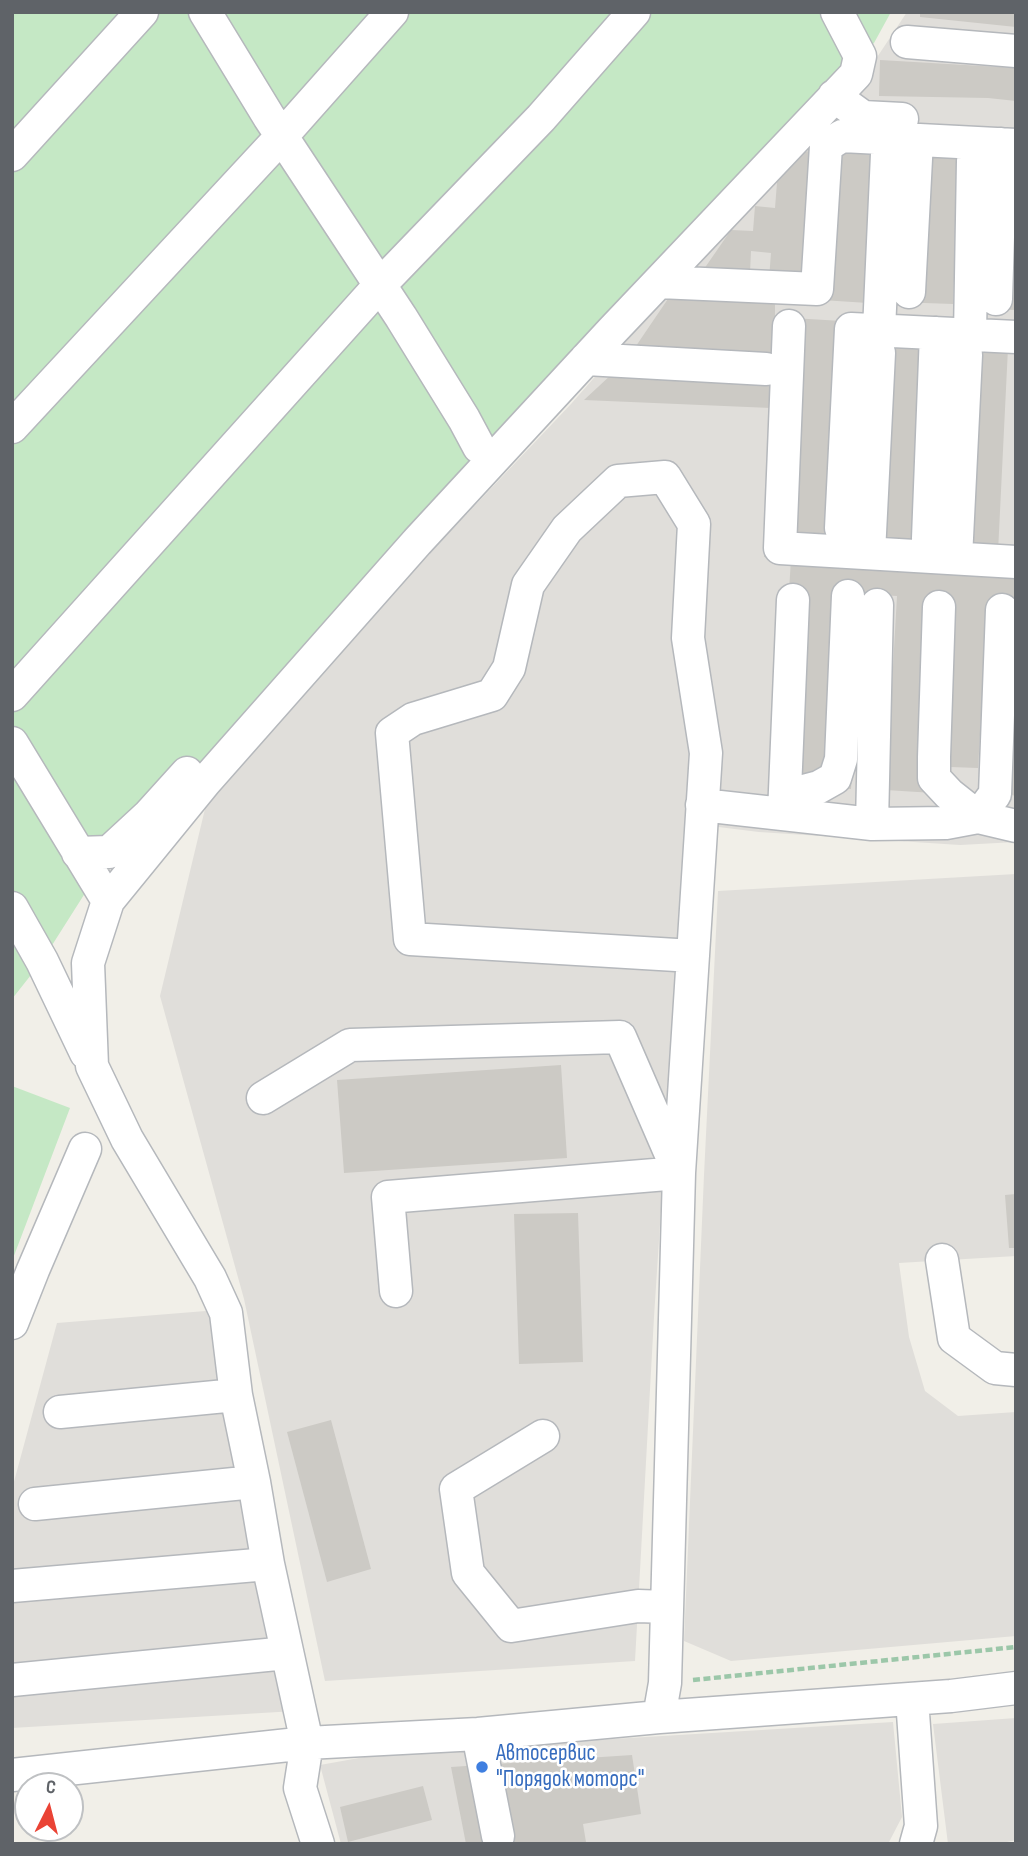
<!DOCTYPE html>
<meta charset="utf-8">
<style>
body{margin:0}
#map{position:relative;width:1028px;height:1856px;overflow:hidden;background:#f1efe8;font-family:"Sofia Sans Condensed",sans-serif}
canvas{display:block}
.frame{position:absolute;inset:0;border:14px solid #5f6368;pointer-events:none}
.north{position:absolute;left:14px;top:1772px;width:70px;height:70px;box-sizing:border-box;background:#fff;border:2px solid #bfc1c3;border-radius:50%;rotate:6deg;font-size:19px;font-weight:700;line-height:28px;text-align:center;color:#5f6368}
.north::after{content:'';display:block;margin:auto;width:24px;height:32px;background:#ea4335;clip-path:polygon(50% 0,100% 100%,50% 72%,0 100%)}
</style>
<div id="map">
<canvas width="1028" height="1856"></canvas>
<div class="frame"></div>
<div class="north">С</div>
</div>
<script>
const ctx = document.querySelector('canvas').getContext('2d');
ctx.lineJoin = 'round';
function fill(path, color) {
  ctx.fillStyle = color;
  ctx.fill(path, 'evenodd');
}
function shape(rows) {
  const path = new Path2D();
  for (const r of rows) {
    path.moveTo(r[0], r[1]);
    for (let i = 2; i < r.length; i += 2) path.lineTo(r[i], r[i + 1]);
  }
  return path;
}
function strokePath(path, color, width, dash) {
  ctx.strokeStyle = color;
  ctx.lineWidth = width;
  ctx.lineCap = dash ? 'butt' : 'round';
  ctx.setLineDash(dash || []);
  ctx.stroke(path);
}
function drawText(font, color, halo, rows, align = 'center') {
  ctx.font = font + ' "Sofia Sans Condensed",sans-serif';
  ctx.lineWidth = 5;
  ctx.setLineDash([]);
  ctx.textBaseline = 'middle';
  ctx.strokeStyle = halo;
  ctx.fillStyle = color;
  for (const [text, x, y, turn = 0] of rows) {
    ctx.save();
    ctx.translate(x, y);
    ctx.rotate((+turn || 0) * Math.PI / 180);
    ctx.textAlign = isNaN(turn) ? turn : align;
    if (halo) ctx.strokeText(text, 0, 0);
    ctx.fillText(text, 0, 0);
    ctx.restore();
  }
}
const industrial = shape([
 [907,12,1016,12,1016,842,960,845,759,832,686,823,654,1317,635,1661,325,1681,244,1299,160,996,211,784,571,404,810,132,864,77],
 [1016,874,1016,1256,899,1263,909,1337,925,1391,958,1416,1016,1412,1016,1636,731,1661,684,1641,704,1175,718,891],
 [218,1310,295,1711,12,1728,12,1489,57,1323],
 [1016,1718,1016,1840,998,1844,948,1844,933,1724],
 [893,1722,902,1817,888,1844,341,1844,320,1765,409,1749,481,1747]
]);
const green = shape([
 [12,12,891,12,874,43,825,87,174,801,94,879,42,961,12,999],
 [12,1086,70,1108,12,1261]
]);
const building = shape([
 [920,12,1016,12,1016,27,920,17],
 [880,60,1016,68,1016,101,988,98,879,96],
 [821,130,1016,134,1016,310,983,309,959,153,953,304,896,302,902,147,868,303,775,297,775,317,842,321,867,341,923,344,942,549,952,345,1008,348,998,552,1016,552,1016,603,988,601,978,768,951,767,949,794,886,790,897,596,863,594,851,789,777,785,791,559,764,557,771,408,584,400,612,374,634,349,674,290,769,279,771,253,751,251,750,273,704,269,731,230,753,231,755,206,775,208,778,170,798,151,807,152],
 [1014,692,1016,692,1016,797,1008,792],
 [561,1065,567,1158,344,1173,337,1080],
 [1016,1194,1016,1248,1009,1248,1005,1195],
 [578,1213,583,1362,519,1364,514,1214],
 [331,1420,371,1569,327,1582,287,1432],
 [632,1755,641,1814,583,1824,586,1842,571,1844,466,1844,451,1767],
 [423,1786,432,1820,348,1842,340,1807]
]);
const path = shape([
 [693,1680,1016,1647]
]);
const minor = shape([
 [205,12,269,117,401,317,464,419,479,447],
 [907,42,1016,51],
 [834,96,863,117,902,119],
 [12,155,142,12],
 [659,282,817,289,826,146,842,136,1016,145],
 [909,292,917,140],
 [996,299,1001,144],
 [789,326,780,548,1016,562],
 [879,330,887,154],
 [970,335,973,161],
 [586,359,766,369],
 [12,427,282,136,392,12],
 [841,528,851,329,1016,337],
 [928,538,936,333],
 [869,553,879,353],
 [956,558,966,355],
 [939,607,934,757,934,778,949,794,978,817],
 [1002,610,995,794,978,817,1016,826],
 [12,695,380,285,541,118,634,12],
 [12,743,108,901],
 [785,796,819,787,835,778,841,759,848,596],
 [702,805,872,824,946,823,978,817],
 [784,814,793,600],
 [872,824,877,605],
 [78,853,109,852,149,815,187,773],
 [12,908,42,961,86,1053],
 [263,1098,350,1045,620,1037,679,1173,388,1197,396,1291],
 [942,1260,954,1338,995,1368,1016,1370],
 [12,1323,33,1270,85,1149],
 [60,1412,236,1395],
 [543,1436,456,1489,468,1573,511,1626,638,1606,667,1607],
 [35,1504,254,1482],
 [12,1586,268,1564],
 [12,1680,287,1653],
 [912,1699,921,1826,916,1844],
 [659,1717,665,1683,679,1173,706,753,688,638,694,524,665,477,618,481,567,529,528,585,509,668,492,695,413,719,392,733,410,939,693,956],
 [478,1734,498,1836],
 [12,1775,307,1743,478,1734,659,1717,951,1696,1016,1688],
 [318,1844,300,1788,307,1743,268,1564,254,1482,236,1395,226,1313,210,1278,127,1139,92,1066,88,963,108,901,205,782,417,542,612,331,856,74,860,56,837,12]
]);
const markers = [
 [482,1767,7,"#3f7fe0"]
];
const shopNames = [
 ["Автосервис",496,1754],
 ["\"Порядок моторс\"",496,1780]
];
fill(industrial, '#e0deda');
fill(green, '#c5e8c5');
fill(building, '#cccac5');
strokePath(minor, '#b5b8bc', 35);
strokePath(path, '#9cc7a9', 4.5, [7, 3.5]);
strokePath(minor, '#fff', 32);
for (const [x, y, r, color] of markers) {
  const dot = new Path2D();
  dot.arc(x, y, r, 0, 2 * Math.PI);
  ctx.fillStyle = color;
  ctx.fill(dot);
  strokePath(dot, '#fff', 2.5);
}
drawText('23px', '#366cbe', '#fff', shopNames, 'left');
</script>
